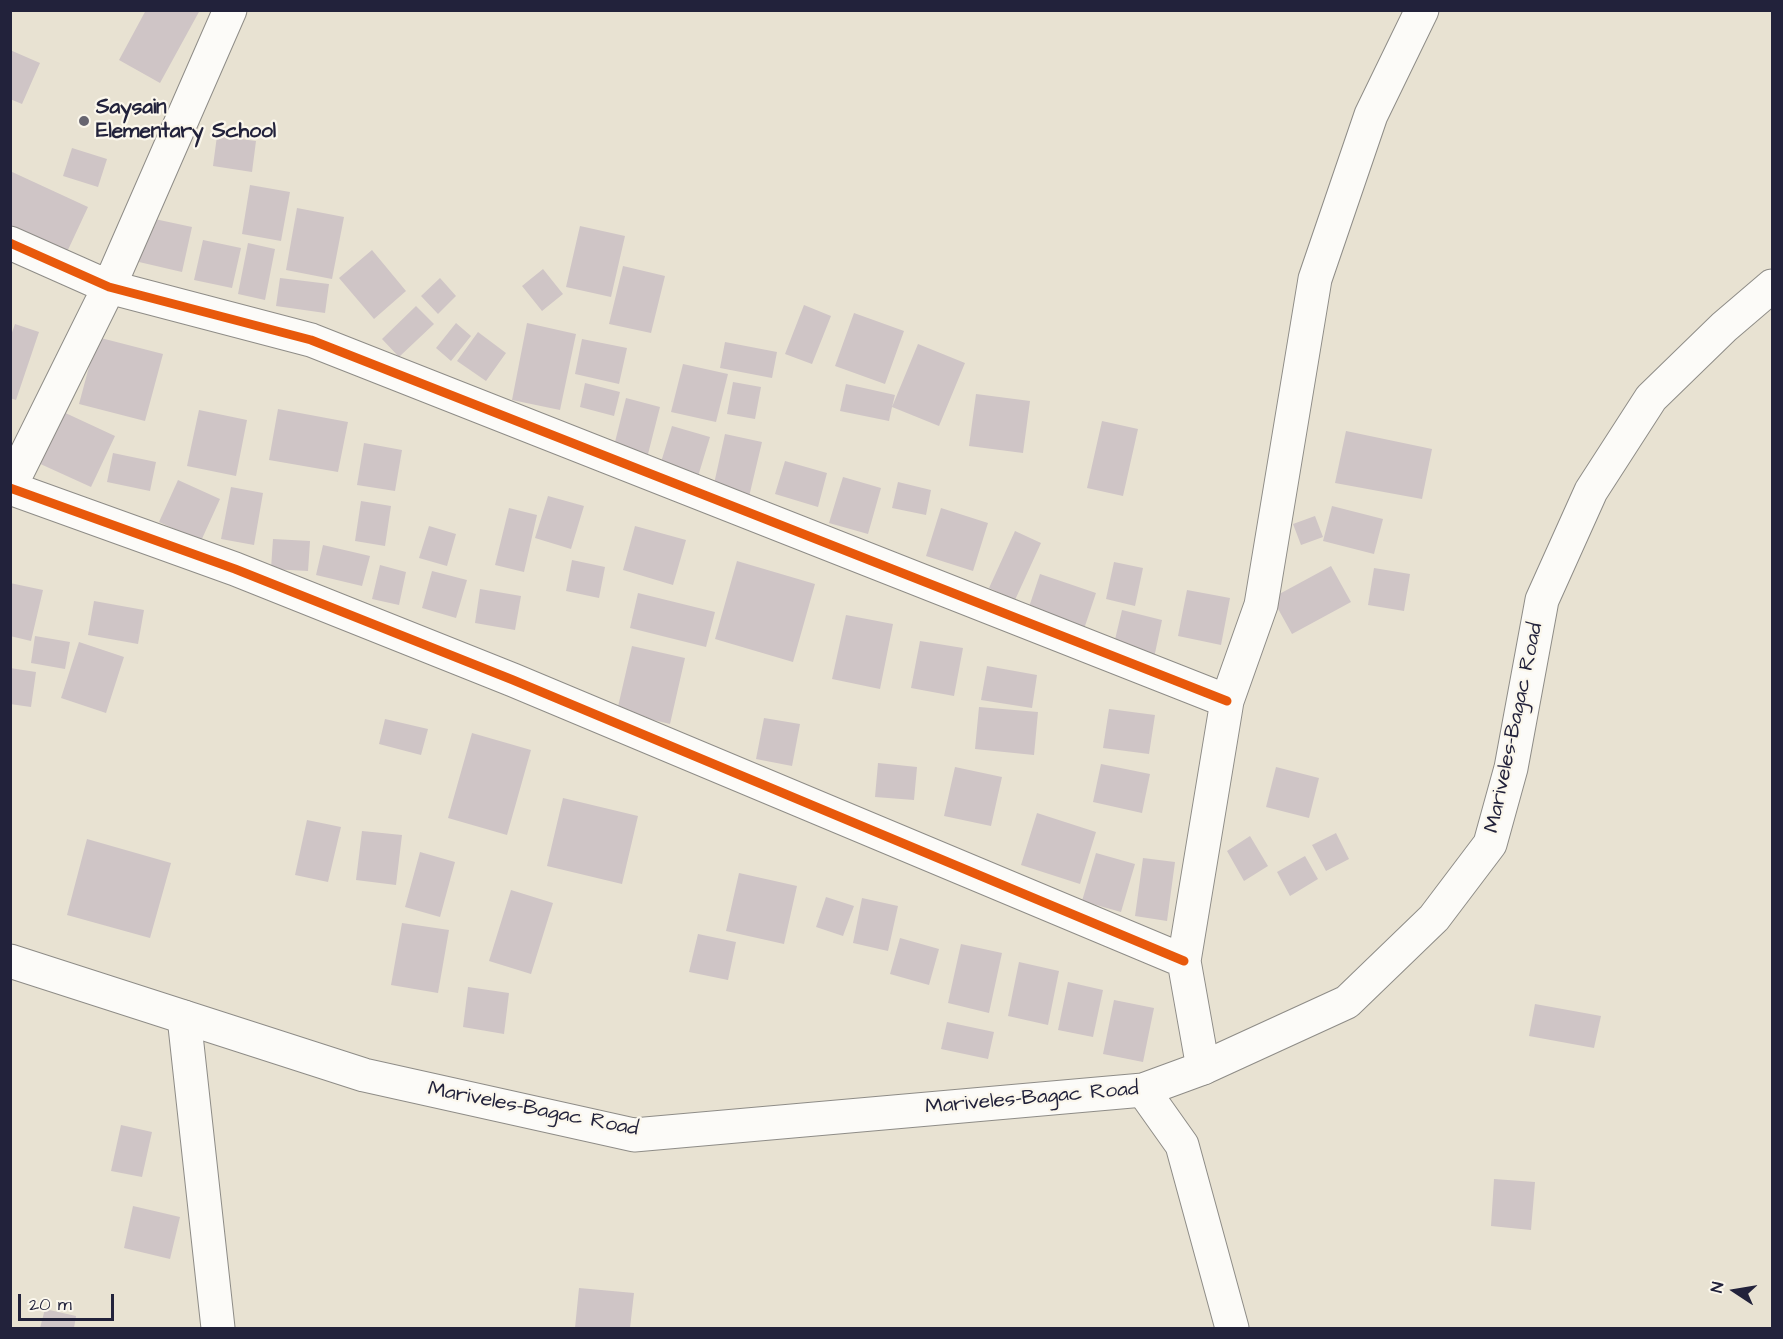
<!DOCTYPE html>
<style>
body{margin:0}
#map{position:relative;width:1783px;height:1339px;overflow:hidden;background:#e8e2d2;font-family:"Architects Daughter",sans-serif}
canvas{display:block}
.frame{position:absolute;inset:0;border:12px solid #22223b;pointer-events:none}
.north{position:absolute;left:1705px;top:1261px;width:60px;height:60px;-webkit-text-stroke:4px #fbf7ec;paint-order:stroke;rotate:282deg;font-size:16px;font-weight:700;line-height:24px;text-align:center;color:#22223b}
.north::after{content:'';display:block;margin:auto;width:21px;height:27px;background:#22223b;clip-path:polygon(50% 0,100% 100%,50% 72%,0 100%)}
.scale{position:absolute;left:18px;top:1294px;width:96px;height:27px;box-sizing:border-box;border:3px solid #22223b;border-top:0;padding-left:8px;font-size:18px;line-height:21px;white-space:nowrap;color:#22223b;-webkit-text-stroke:4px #fbf7ec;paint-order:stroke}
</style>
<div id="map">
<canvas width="1783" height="1339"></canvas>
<div class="frame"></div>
<div class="north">N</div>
<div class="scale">20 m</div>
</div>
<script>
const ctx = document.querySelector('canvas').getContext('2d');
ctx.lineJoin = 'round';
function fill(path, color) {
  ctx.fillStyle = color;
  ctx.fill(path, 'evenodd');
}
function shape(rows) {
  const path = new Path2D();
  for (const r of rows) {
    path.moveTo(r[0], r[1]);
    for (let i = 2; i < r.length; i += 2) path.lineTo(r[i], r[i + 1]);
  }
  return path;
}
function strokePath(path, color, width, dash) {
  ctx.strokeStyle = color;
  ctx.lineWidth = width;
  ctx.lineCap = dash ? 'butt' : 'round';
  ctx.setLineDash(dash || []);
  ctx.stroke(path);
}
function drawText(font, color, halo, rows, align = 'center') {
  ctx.font = font + ' "Architects Daughter",sans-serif';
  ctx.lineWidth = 4.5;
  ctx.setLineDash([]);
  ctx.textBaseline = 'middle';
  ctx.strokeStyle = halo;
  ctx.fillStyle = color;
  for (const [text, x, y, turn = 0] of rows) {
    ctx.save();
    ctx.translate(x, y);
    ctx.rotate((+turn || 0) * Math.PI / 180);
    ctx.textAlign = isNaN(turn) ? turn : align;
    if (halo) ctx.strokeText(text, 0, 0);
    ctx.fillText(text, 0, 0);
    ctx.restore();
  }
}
const building = shape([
 [146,10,200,10,160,83,119,60],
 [10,50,40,63,22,104,10,99],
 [217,136,256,141,252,172,213,166],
 [72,148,107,159,98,187,63,176],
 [10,171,88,207,67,252,10,226],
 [250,185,290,192,281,241,242,234],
 [297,208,344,217,332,279,286,270],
 [150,218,192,227,182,272,139,262],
 [580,226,625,236,611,297,566,287],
 [203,240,241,248,232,288,194,280],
 [248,243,275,249,265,300,238,294],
 [372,250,406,291,374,319,339,278],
 [623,266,665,276,651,333,609,324],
 [543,269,563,294,542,311,522,286],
 [280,278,329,284,325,313,276,306],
 [440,278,456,296,438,314,421,296],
 [804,305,831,316,812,364,785,354],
 [416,306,434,324,399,357,382,339],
 [854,313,904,331,885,384,835,366],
 [456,323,471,336,451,361,436,348],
 [527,323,576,334,560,410,512,400],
 [15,324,39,332,16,400,10,398,10,338],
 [478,332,506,353,486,381,457,361],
 [97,337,163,354,145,421,79,404],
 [582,339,627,348,619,384,575,374],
 [725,342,777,352,772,378,720,368],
 [918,344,965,363,939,426,892,407,889,421,840,411,846,384,895,395,892,407],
 [683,364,728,374,716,422,671,412],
 [733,382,761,387,755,419,727,414],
 [585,383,620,392,614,416,580,407],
 [976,394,1030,401,1023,453,969,446],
 [626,398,660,407,647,458,613,450],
 [278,409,348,422,338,472,269,460],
 [59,410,115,436,91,487,36,462],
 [199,410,247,420,236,476,187,466],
 [1102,421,1138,429,1123,496,1087,488],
 [672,426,710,437,696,483,658,472],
 [1346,431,1432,449,1422,499,1335,483],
 [725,434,762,442,748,501,712,493],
 [364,443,402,450,395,491,357,485],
 [113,453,156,462,150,491,107,482],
 [785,461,827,473,818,507,775,494],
 [843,477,881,488,868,534,829,523],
 [178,480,220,499,201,541,159,522],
 [898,482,931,490,926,515,892,508],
 [231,487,263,493,254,545,221,539],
 [548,496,584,506,571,549,535,538],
 [361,501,391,506,385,546,355,541],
 [1332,506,1383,519,1374,554,1323,541],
 [509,508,537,515,524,572,495,565],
 [941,508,988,523,973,571,926,556],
 [1315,516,1323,537,1301,545,1293,524],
 [429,526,456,534,447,566,419,558],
 [635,526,686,540,673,585,623,570],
 [1015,531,1041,543,1015,600,989,588],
 [273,539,310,541,308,571,271,569],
 [323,545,370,556,362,586,316,575],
 [572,560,605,567,599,598,566,591],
 [737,561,815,584,793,662,715,639],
 [1114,562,1143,568,1135,606,1106,599],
 [380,565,406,572,399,605,372,599],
 [1331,566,1351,602,1292,634,1272,598],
 [1374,568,1410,574,1404,611,1368,605],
 [432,571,467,580,456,618,422,608],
 [1040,574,1096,593,1082,635,1026,616],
 [10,583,43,590,31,641,10,636],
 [480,589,521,596,515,630,475,623],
 [1187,590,1230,598,1221,645,1178,636],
 [638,593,715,612,706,647,630,628],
 [94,601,144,610,138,644,88,635],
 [1122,610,1162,620,1154,658,1113,648],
 [846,615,893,624,880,689,832,679],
 [35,636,70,642,65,669,31,663],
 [920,641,963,648,954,696,911,688],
 [79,642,124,657,106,713,61,698],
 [632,646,685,658,670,724,617,711],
 [987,666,1037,675,1032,708,981,700],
 [10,668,36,672,31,707,10,704],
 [979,707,1038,712,1034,755,975,749],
 [1109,709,1155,715,1149,754,1103,748],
 [764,718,800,724,792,766,756,759],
 [385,719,428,729,421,755,379,744],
 [472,733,531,750,507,835,448,818],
 [878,763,917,767,914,800,875,797],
 [1101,764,1150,774,1142,813,1093,802],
 [955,767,1002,777,991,826,944,816],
 [1276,767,1319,778,1309,818,1266,807],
 [563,798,638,816,622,884,547,866],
 [1037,813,1096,832,1080,884,1021,865],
 [307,820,341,827,328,882,295,875],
 [362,831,402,835,396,885,356,880],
 [1336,833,1349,859,1326,871,1312,845],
 [1250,836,1268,866,1244,881,1227,851],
 [87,839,171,863,150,938,67,915],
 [420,852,455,862,440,917,405,907],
 [1096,853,1135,864,1121,912,1082,901],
 [1305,856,1318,879,1290,896,1277,872],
 [1143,858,1175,862,1167,921,1135,916],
 [739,873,797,886,784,944,726,931],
 [511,890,553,903,531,974,489,961],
 [826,897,854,906,843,936,816,927],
 [862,898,898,906,888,951,853,943],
 [402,923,449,930,438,993,391,985],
 [698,934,736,942,728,980,689,972],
 [900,938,939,949,929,985,890,974],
 [961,944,1002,953,989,1013,948,1003],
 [1019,962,1059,971,1048,1025,1008,1016],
 [1068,982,1103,990,1093,1037,1058,1030],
 [468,987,509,993,504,1034,463,1027],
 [1114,1000,1154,1008,1143,1062,1103,1054],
 [1535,1004,1601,1016,1594,1048,1529,1036],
 [947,1022,994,1032,988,1059,941,1049],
 [121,1125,152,1132,142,1177,111,1171],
 [1494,1179,1535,1182,1531,1230,1491,1226],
 [133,1206,180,1217,170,1259,124,1248],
 [579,1288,634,1293,630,1328,575,1328],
 [45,1309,76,1316,74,1328,40,1328]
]);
const minor = shape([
 [10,243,109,287,311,340,1227,701],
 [10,487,109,287,230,10],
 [10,488,235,569,513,680,1184,961],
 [184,1017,218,1328],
 [1203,1068,1184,961,1227,701,1261,605,1315,279,1371,115,1422,10],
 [1143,1090,1182,1145,1232,1328]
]);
const primary = shape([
 [10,961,364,1075,634,1135,1143,1090,1203,1068,1347,1002,1434,918,1490,844,1511,768,1542,600,1591,491,1651,398,1724,327,1772,286]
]);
const cycleway = shape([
 [10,243,109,287,311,340,1227,701],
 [10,488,235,569,513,680,1184,961]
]);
const markers = [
 [84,121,6,"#676570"]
];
const poiNames = [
 ["Saysain",96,109],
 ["Elementary School",96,133]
];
const streetNames = [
 ["Mariveles-Bagac Road",1515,728,-78],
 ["Mariveles-Bagac Road",1032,1099,-5],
 ["Mariveles-Bagac Road",533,1110,11]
];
fill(building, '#cfc5c6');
strokePath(minor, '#8e8c87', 35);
strokePath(primary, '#8e8c87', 35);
strokePath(minor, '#fcfbf8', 33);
strokePath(primary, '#fcfbf8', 33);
strokePath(cycleway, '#e8590c', 9);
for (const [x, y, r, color] of markers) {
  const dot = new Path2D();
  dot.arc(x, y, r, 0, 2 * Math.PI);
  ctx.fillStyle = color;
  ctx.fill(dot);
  strokePath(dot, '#fbf7ec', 2);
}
drawText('bold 21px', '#22223b', '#fbf7ec', poiNames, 'left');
drawText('21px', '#22223b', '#fbf7ec', streetNames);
</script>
